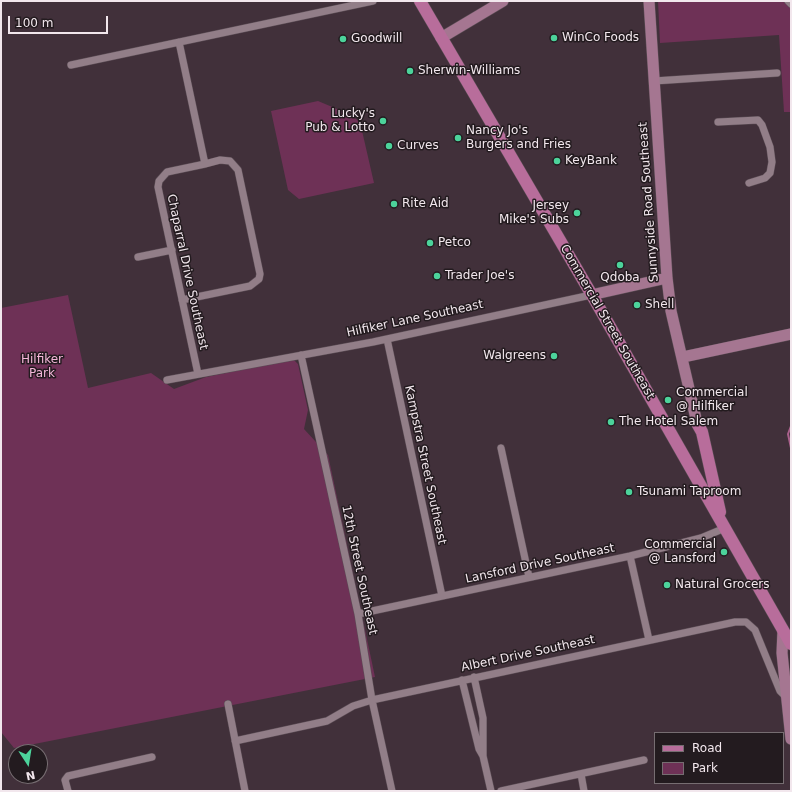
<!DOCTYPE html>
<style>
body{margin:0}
#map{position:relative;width:792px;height:792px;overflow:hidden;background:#41303a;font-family:"DejaVu Sans",sans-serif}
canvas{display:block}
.frame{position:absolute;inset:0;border:2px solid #f2e7ed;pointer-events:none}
.legend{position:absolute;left:654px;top:732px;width:130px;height:52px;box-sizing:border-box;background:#231b1f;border:1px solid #766d71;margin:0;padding:5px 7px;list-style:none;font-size:12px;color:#f2e7ed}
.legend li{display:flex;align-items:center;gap:8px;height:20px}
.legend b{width:20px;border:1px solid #766d71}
.north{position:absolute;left:8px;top:744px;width:40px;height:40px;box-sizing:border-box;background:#231b1f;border:1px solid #766d71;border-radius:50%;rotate:168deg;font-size:11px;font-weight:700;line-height:16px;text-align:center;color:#f2e7ed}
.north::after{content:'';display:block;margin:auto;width:14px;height:18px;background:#4cd39b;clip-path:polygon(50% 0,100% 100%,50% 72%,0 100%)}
.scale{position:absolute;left:8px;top:16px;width:100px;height:18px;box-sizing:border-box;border:2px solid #f2e7ed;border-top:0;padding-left:5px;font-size:12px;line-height:14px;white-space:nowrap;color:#f2e7ed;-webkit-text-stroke:3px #231b1f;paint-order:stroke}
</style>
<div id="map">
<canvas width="792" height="792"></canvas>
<div class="frame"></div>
<ul class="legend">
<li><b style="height:5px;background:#b86d9b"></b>Road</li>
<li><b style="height:11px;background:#6e3156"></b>Park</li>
</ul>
<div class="north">N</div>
<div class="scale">100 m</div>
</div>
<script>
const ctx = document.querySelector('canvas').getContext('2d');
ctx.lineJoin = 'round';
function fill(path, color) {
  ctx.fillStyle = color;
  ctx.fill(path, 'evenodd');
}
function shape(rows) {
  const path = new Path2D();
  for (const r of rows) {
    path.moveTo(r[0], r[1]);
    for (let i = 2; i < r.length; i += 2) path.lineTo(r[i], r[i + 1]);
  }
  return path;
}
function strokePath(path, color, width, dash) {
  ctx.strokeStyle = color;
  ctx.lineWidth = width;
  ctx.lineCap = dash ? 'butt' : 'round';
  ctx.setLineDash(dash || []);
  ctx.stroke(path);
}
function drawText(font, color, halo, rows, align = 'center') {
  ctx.font = font + ' "DejaVu Sans",sans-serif';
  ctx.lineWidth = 3;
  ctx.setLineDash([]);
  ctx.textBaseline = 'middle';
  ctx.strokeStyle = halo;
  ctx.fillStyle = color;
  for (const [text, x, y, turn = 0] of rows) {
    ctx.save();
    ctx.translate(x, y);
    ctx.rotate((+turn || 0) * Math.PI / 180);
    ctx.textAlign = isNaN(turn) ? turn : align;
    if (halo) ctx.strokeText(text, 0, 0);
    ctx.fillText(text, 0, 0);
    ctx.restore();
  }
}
const green = shape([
 [658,1,791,1,791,119,790,112,784,112,779,35,660,43],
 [318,101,349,114,360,122,374,183,299,199,288,190,271,111],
 [68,295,88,388,151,373,174,389,206,377,293,359,298,364,308,410,304,429,328,455,375,677,14,748,1,732,1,308]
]);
const stream = shape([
 [791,426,788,434,791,448]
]);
const street = shape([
 [788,1,791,4],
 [179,42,205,164,167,172,159,181,158,187,198,374],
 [71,65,373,1],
 [654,81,777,73],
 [718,122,758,120,762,125,770,147,772,162,770,173,765,178,749,183],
 [138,257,172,250],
 [182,300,250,286,259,279,260,274,238,170,230,161,220,160,205,164],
 [387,339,442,596],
 [301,355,358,614,372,700,392,791],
 [167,380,373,342,591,295],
 [501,448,529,577],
 [630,556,649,640],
 [358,614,630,556,701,538,725,528],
 [474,677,483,718,483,756,491,791],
 [462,680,479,749,483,756],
 [228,704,245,791],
 [235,741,327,721,353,706,372,700,735,622,746,622,755,630,780,691,786,697],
 [581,774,584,791],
 [68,791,65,780,68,776,152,757],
 [501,791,644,760]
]);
const secondary = shape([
 [649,1,667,278,671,311,697,423],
 [441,38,503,1],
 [591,295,667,278],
 [683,357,791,334],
 [783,630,782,653,791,739]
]);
const primary = shape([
 [420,1,596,302,791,644],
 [697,423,702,432,720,512]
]);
const markers = [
 [554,38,4,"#4cd39b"],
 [343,39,4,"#4cd39b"],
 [410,71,4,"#4cd39b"],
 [383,121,4,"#4cd39b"],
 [458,138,4,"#4cd39b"],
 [389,146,4,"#4cd39b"],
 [557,161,4,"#4cd39b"],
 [394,204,4,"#4cd39b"],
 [577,213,4,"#4cd39b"],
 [430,243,4,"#4cd39b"],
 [620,265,4,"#4cd39b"],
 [437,276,4,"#4cd39b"],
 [637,305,4,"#4cd39b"],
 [554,356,4,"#4cd39b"],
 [668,400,4,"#4cd39b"],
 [611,422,4,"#4cd39b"],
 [629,492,4,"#4cd39b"],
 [724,552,4,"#4cd39b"],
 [667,585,4,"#4cd39b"]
];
const poiNames = [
 ["WinCo Foods",562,38],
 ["Goodwill",351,39],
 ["Sherwin-Williams",418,71],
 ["Lucky's",375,114,"right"],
 ["Pub & Lotto",375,128,"right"],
 ["Nancy Jo's",466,131],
 ["Burgers and Fries",466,145],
 ["Curves",397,146],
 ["KeyBank",565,161],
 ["Rite Aid",402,204],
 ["Jersey",569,206,"right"],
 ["Mike's Subs",569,220,"right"],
 ["Petco",438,243],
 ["Trader Joe's",445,276],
 ["Qdoba",620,278,"center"],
 ["Shell",645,305],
 ["Walgreens",546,356,"right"],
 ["Commercial",676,393],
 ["@ Hilfiker",676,407],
 ["The Hotel Salem",619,422],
 ["Tsunami Taproom",637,492],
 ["Commercial",716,545,"right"],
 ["@ Lansford",716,559,"right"],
 ["Natural Grocers",675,585]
];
const streetNames = [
 ["Sunnyside Road Southeast",649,202,-94],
 ["Chaparral Drive Southeast",187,272,78],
 ["Hilfiker Lane Southeast",415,319,-12],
 ["Commercial Street Southeast",607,322,60],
 ["Kampstra Street Southeast",425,465,78],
 ["Lansford Drive Southeast",540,564,-12],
 ["12th Street Southeast",359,570,78],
 ["Albert Drive Southeast",528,654,-12]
];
const parkNames = [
 ["Hilfiker",42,360],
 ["Park",42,374]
];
fill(green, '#6e3156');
strokePath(stream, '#aa618c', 2);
strokePath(street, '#5c4e56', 8);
strokePath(secondary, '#5c4e56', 12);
strokePath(primary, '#5c4e56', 13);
strokePath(street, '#927e88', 7);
strokePath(secondary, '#a57691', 11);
strokePath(primary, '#b86d9b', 12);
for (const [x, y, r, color] of markers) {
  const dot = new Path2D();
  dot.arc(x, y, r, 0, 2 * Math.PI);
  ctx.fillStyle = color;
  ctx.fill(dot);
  strokePath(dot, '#231b1f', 1.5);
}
drawText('12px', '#f2e7ed', '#231b1f', poiNames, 'left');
drawText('12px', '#f2e7ed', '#231b1f', streetNames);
drawText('12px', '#f5b7da', '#231b1f', parkNames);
</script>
